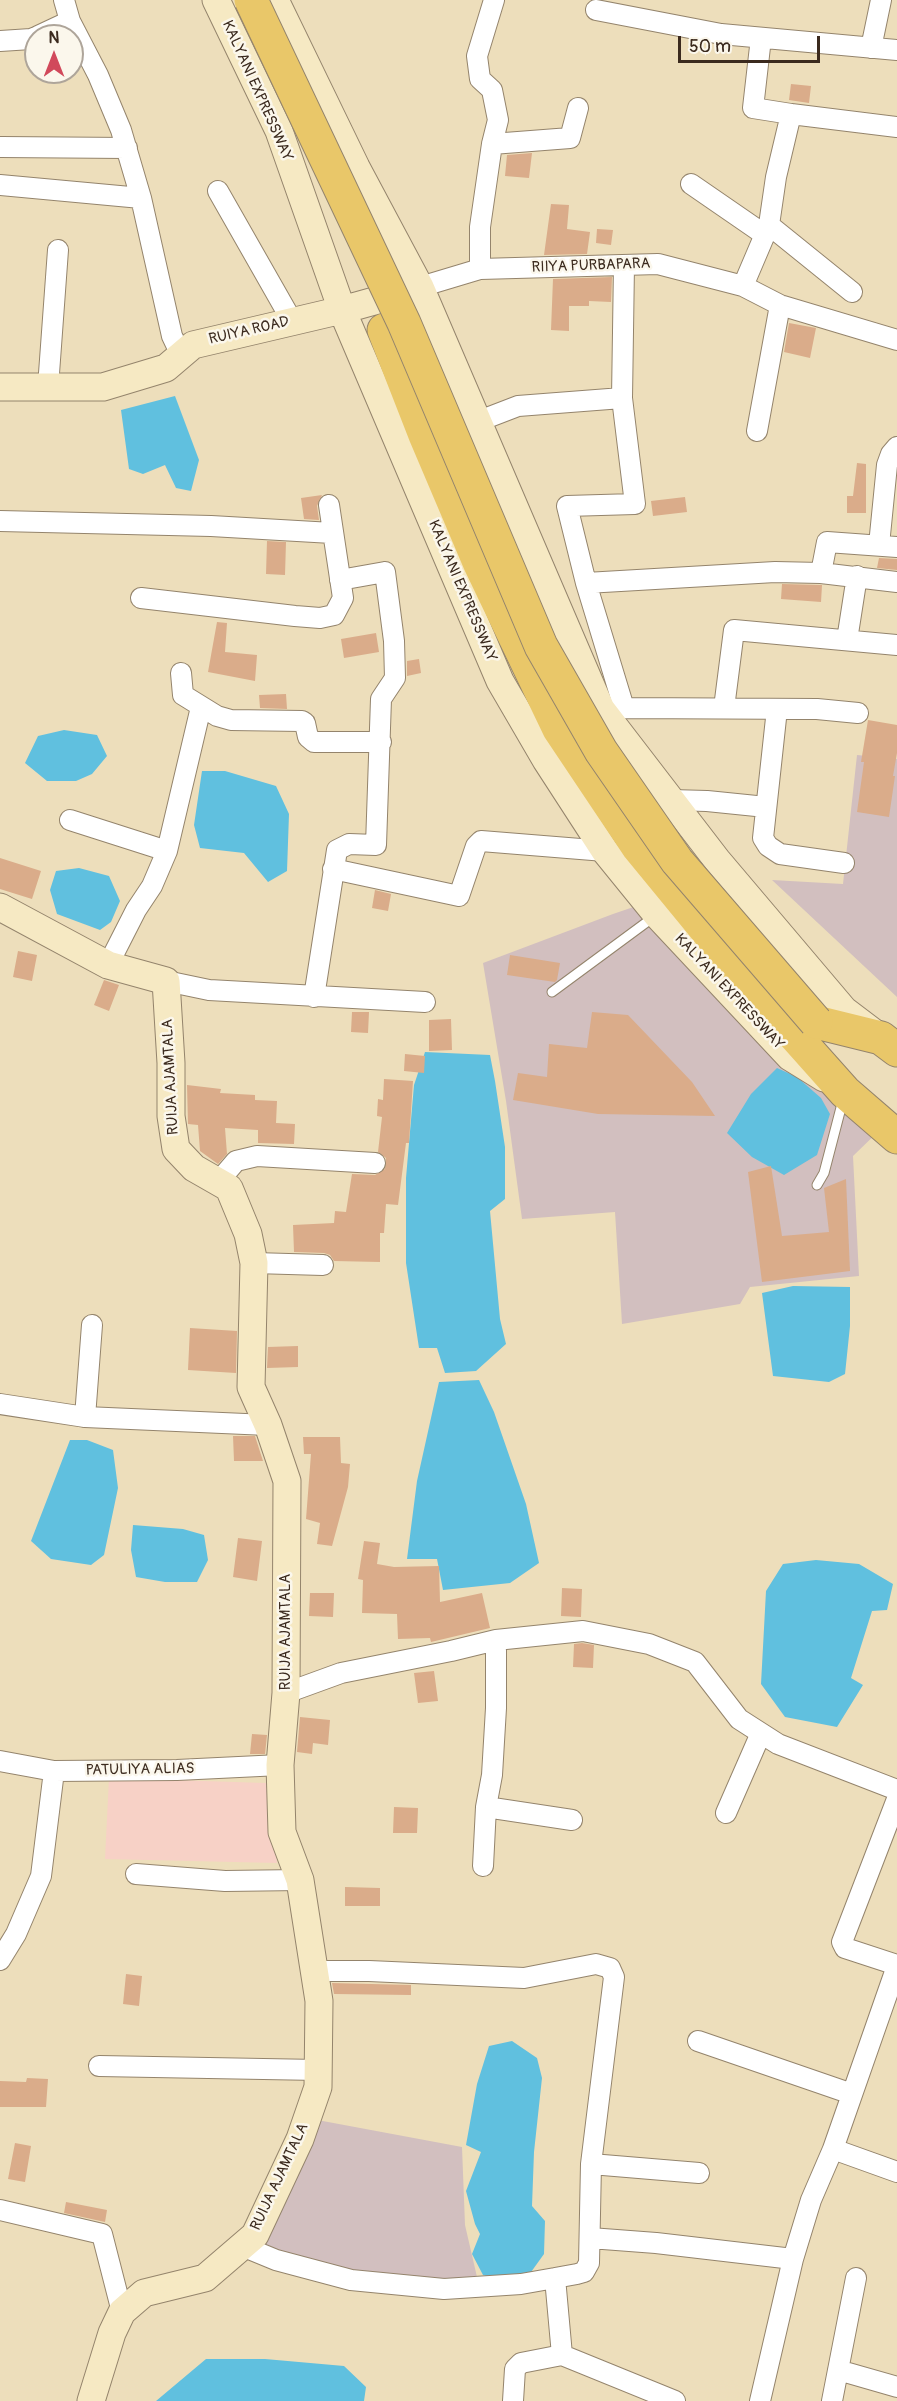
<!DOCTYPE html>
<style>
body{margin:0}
#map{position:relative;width:897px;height:2401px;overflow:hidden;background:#eddebb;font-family:Pangolin,sans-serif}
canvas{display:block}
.north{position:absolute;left:24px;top:24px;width:60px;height:60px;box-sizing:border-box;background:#fbf7ec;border:2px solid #aea59a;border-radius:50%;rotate:0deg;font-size:16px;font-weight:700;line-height:24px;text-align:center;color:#3b2a1e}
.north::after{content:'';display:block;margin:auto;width:21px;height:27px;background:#d1495b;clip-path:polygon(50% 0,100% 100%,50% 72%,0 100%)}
.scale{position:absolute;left:678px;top:36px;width:142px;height:27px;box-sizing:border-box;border:3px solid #3b2a1e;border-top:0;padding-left:8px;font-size:18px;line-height:21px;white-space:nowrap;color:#3b2a1e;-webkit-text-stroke:4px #fbf7ec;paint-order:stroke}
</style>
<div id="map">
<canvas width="897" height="2401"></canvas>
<div class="north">N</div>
<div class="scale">50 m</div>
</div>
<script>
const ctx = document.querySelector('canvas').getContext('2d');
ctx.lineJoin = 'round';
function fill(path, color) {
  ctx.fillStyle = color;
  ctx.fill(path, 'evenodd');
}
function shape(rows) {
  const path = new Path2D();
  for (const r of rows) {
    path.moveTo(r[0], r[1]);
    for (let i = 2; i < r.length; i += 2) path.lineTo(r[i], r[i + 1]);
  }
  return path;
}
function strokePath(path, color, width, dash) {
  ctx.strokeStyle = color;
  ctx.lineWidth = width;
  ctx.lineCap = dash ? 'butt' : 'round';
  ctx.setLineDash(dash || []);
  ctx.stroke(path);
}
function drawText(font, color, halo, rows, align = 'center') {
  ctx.font = font + ' Pangolin,sans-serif';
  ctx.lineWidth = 5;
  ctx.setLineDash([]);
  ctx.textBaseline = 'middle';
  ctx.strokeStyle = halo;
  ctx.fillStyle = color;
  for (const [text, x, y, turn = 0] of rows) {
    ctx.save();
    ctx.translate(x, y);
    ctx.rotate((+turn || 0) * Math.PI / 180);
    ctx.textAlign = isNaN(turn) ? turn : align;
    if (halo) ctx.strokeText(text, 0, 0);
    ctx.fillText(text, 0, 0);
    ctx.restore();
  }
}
const built = shape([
 [109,1778,266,1783,277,1863,105,1859]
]);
const industrial = shape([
 [857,755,897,759,897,997,772,880,843,884],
 [654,900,885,1125,853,1156,859,1276,750,1287,740,1304,622,1324,615,1212,522,1219,506,1101,483,963,613,914],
 [312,2119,462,2147,465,2225,480,2290,300,2263,255,2246]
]);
const water = shape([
 [175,396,199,460,191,491,176,488,165,465,143,474,129,469,121,410],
 [64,730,97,735,107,756,92,774,76,781,47,781,25,763,38,736],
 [202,771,225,771,276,786,289,814,287,871,268,882,244,853,200,848,194,825],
 [79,868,109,876,120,901,111,922,100,930,57,914,50,890,56,871],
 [425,1052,490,1055,495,1081,505,1147,505,1199,490,1211,500,1319,506,1344,476,1371,445,1373,437,1348,419,1348,406,1263,406,1178,414,1085],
 [777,1068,797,1077,821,1098,830,1114,817,1155,784,1175,752,1157,727,1133,751,1094],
 [793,1286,850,1287,850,1326,845,1374,829,1382,773,1376,762,1293],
 [479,1380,494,1412,526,1504,539,1563,510,1583,443,1590,437,1559,407,1559,417,1481,439,1382],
 [70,1440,87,1440,113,1450,118,1488,104,1555,91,1565,51,1559,31,1541],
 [133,1525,183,1529,204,1535,208,1560,197,1582,165,1582,136,1577,131,1550],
 [816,1560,859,1564,893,1584,887,1610,872,1611,851,1678,863,1685,837,1727,785,1717,761,1684,766,1591,783,1564],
 [512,2041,537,2058,542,2078,534,2152,532,2206,545,2221,544,2254,521,2286,483,2275,472,2254,480,2234,475,2224,466,2191,481,2152,466,2145,477,2084,489,2046],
 [206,2359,265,2359,344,2366,366,2387,364,2401,156,2401]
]);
const building = shape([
 [791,84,811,86,809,103,789,100],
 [532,153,529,178,505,176,507,155],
 [551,204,569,205,567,229,590,232,587,254,544,255],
 [597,229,613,230,611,245,596,243],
 [612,277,611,302,589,301,589,306,569,306,569,331,551,330,553,279],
 [789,323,816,328,810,358,784,352],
 [857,463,866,464,866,513,847,513,847,496,853,496],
 [322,495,317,506,319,520,304,519,301,498],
 [685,497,687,512,653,516,651,501],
 [267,541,286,542,285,575,266,574],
 [879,558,897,559,897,570,877,568],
 [782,584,822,585,821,602,781,599],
 [217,622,227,623,225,652,257,655,255,681,208,672],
 [376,633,379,652,344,658,341,639],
 [419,659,421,673,407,676,407,661],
 [286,694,287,709,260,708,259,695],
 [868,720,897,725,897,753,893,776,895,776,889,817,857,812,864,762,861,762],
 [0,858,41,871,32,899,0,889],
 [375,890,391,894,388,911,372,908],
 [18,951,37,955,32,981,13,977],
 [510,955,560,963,557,980,555,982,507,975],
 [104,980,119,985,109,1011,94,1005],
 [352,1012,369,1012,368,1033,351,1032],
 [592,1012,628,1015,692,1082,715,1116,598,1114,513,1100,518,1073,547,1077,549,1044,587,1048],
 [451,1019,452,1050,429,1051,429,1020],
 [405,1054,425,1056,424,1073,404,1071],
 [384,1079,413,1081,409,1143,406,1143,398,1205,386,1204,384,1233,380,1233,380,1262,334,1261,330,1255,324,1253,294,1252,293,1225,334,1223,335,1211,346,1212,352,1174,375,1175,385,1169,386,1158,378,1152,382,1117,377,1116,378,1099,383,1100],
 [187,1085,221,1089,220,1093,255,1095,255,1100,277,1101,276,1123,295,1124,294,1144,258,1143,258,1130,225,1128,227,1154,218,1164,200,1151,198,1125,188,1124],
 [771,1166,782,1236,829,1232,824,1188,846,1179,850,1271,762,1282,748,1172],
 [190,1328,237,1331,236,1373,188,1370],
 [298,1346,298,1367,267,1368,268,1347],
 [233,1436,255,1436,263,1461,234,1461],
 [303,1437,340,1437,341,1463,350,1464,348,1487,332,1546,317,1544,320,1523,306,1519,311,1454,304,1454],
 [238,1538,262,1541,257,1581,233,1577],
 [364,1541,380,1543,377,1564,394,1567,439,1566,440,1602,482,1593,490,1628,431,1642,430,1638,398,1639,397,1614,362,1613,363,1580,358,1579],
 [562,1588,582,1589,581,1617,561,1616],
 [310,1593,334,1593,333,1617,309,1616],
 [582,1643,594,1645,593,1668,573,1667,574,1644],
 [434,1671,438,1701,418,1703,414,1673],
 [300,1717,330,1720,328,1745,313,1743,312,1754,297,1752],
 [252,1734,267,1735,265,1754,250,1754],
 [394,1807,418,1808,417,1833,393,1833],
 [345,1887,380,1888,380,1906,345,1906],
 [126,1974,142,1976,139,2006,123,2004],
 [332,1983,411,1985,411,1995,334,1994],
 [27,2078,48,2079,46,2107,0,2107,0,2081,26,2082],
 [15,2143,31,2146,25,2182,8,2179],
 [66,2202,107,2210,105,2222,64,2213]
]);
const lane = shape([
 [552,992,655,916],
 [817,1185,824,1173,843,1100]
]);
const street = shape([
 [596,10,721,34,897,50],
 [70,21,98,75,121,130,141,198,172,336,181,355],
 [38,36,70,21,64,0],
 [0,41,31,39,36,37],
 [871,48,881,0],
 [791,114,897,127],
 [492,144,570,138,578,108],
 [1,147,127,148],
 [691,184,765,235],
 [0,185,141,198],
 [218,191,292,321],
 [769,225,852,292],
 [480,269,480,227,492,144,498,120,492,90,480,79,477,56,494,0],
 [743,286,769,225,776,177,791,114,753,108,761,38],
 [420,287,480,269,658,264,743,286,780,305,897,340],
 [48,387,58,250],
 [479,421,518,406,622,398],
 [757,431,780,305],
 [0,521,211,526,332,533],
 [879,545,887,465,891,454,897,447],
 [821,573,827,542,897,547],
 [586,583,775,572,821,573,897,582],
 [141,598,295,616,320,618,334,615,343,598,329,505],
 [847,640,857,576],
 [181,673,183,695,217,716,231,720,302,721,305,723,308,737,314,742,381,742],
 [624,708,817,709,858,713],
 [724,708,734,630,897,645],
 [601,709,624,708,586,583,567,506,635,504,622,398,624,265],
 [777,709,763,838,768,846,780,854,844,863],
 [671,800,707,801,766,807],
 [70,820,167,851],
 [333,869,459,896,476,846,481,841,605,851],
 [108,965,136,910,152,886,167,851,201,707],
 [166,981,209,990,425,1002],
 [314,997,337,850,349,844,376,845,381,699,395,678,394,641,385,572,340,580],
 [218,1182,236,1161,257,1156,375,1163],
 [254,1263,323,1265],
 [0,1404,85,1417,268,1425],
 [85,1417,92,1325],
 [286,1693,341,1673,451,1651,496,1640,583,1631,649,1644,695,1662,739,1719,778,1744,897,1790],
 [0,1761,54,1771,177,1770,280,1765],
 [897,1799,842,1942,845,1948,897,1965],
 [486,1807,572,1820],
 [726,1813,761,1733],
 [483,1866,486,1807,492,1775,496,1708,496,1640],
 [136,1874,225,1881,300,1880],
 [0,1960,16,1934,41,1876,54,1771],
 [897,1966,833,2149,897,2172],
 [316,1971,369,1971,524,1978,596,1964,610,1968,614,1977,591,2164,589,2263,584,2272,577,2274,555,2278,562,2355,521,2363,515,2369,513,2401],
 [698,2041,852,2094],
 [99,2066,318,2070],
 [591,2164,699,2173],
 [0,2210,102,2234,122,2312],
 [590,2238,656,2243,793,2259],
 [242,2246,276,2260,351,2280,444,2289,521,2284,555,2278],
 [562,2355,675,2401],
 [838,2370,897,2387],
 [760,2401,793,2259,811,2200,833,2149],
 [832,2401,856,2278]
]);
const secondary = shape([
 [216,0,279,131,342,310,500,681,546,760,605,851,657,915,790,1057,824,1078],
 [275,0,356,167,420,287,601,709,717,860,844,1010,877,1035],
 [0,387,103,387,166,368,193,345,342,310,410,291],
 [0,907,108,965,166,981,171,1063,171,1116,176,1149,194,1168,229,1188,248,1234,254,1263,251,1387,268,1425,287,1481,286,1693,280,1765,282,1832,300,1880,319,2001,318,2087,300,2139,255,2235,205,2278,144,2293,122,2312,112,2333,91,2401]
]);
const highway = shape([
 [384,330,425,435,479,562,559,729,638,847,771,1009,845,1092,897,1137],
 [816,1022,881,1038,897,1050]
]);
const highwayBridge = shape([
 [251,0,404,323,541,646,601,751,677,861,816,1022]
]);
const streetNames = [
 ["KALYANI EXPRESSWAY",257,91,66],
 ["RIIYA PURBAPARA",591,266,-2],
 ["RUIYA ROAD",249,331,-13],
 ["KALYANI EXPRESSWAY",462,591,67],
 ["KALYANI EXPRESSWAY",729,992,47],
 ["RUIJA AJAMTALA",171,1077,-93],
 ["RUIJA AJAMTALA",286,1632,-90],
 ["PATULIYA ALIAS",140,1770,-1],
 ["RUIJA AJAMTALA",280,2177,-65]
];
fill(built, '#f7d1c6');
fill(industrial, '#d2bfbf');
fill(water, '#60c0df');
fill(building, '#daac8a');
strokePath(lane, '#94846c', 11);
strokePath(street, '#94846c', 22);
strokePath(secondary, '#94846c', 29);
strokePath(highway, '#94846c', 35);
strokePath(lane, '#fff', 9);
strokePath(street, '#fff', 20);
strokePath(secondary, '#f6e9c3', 27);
strokePath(highway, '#e9c769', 33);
strokePath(highwayBridge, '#94846c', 35, []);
strokePath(highwayBridge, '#e9c769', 33);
drawText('15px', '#3b2a1e', '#fbf7ec', streetNames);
</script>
